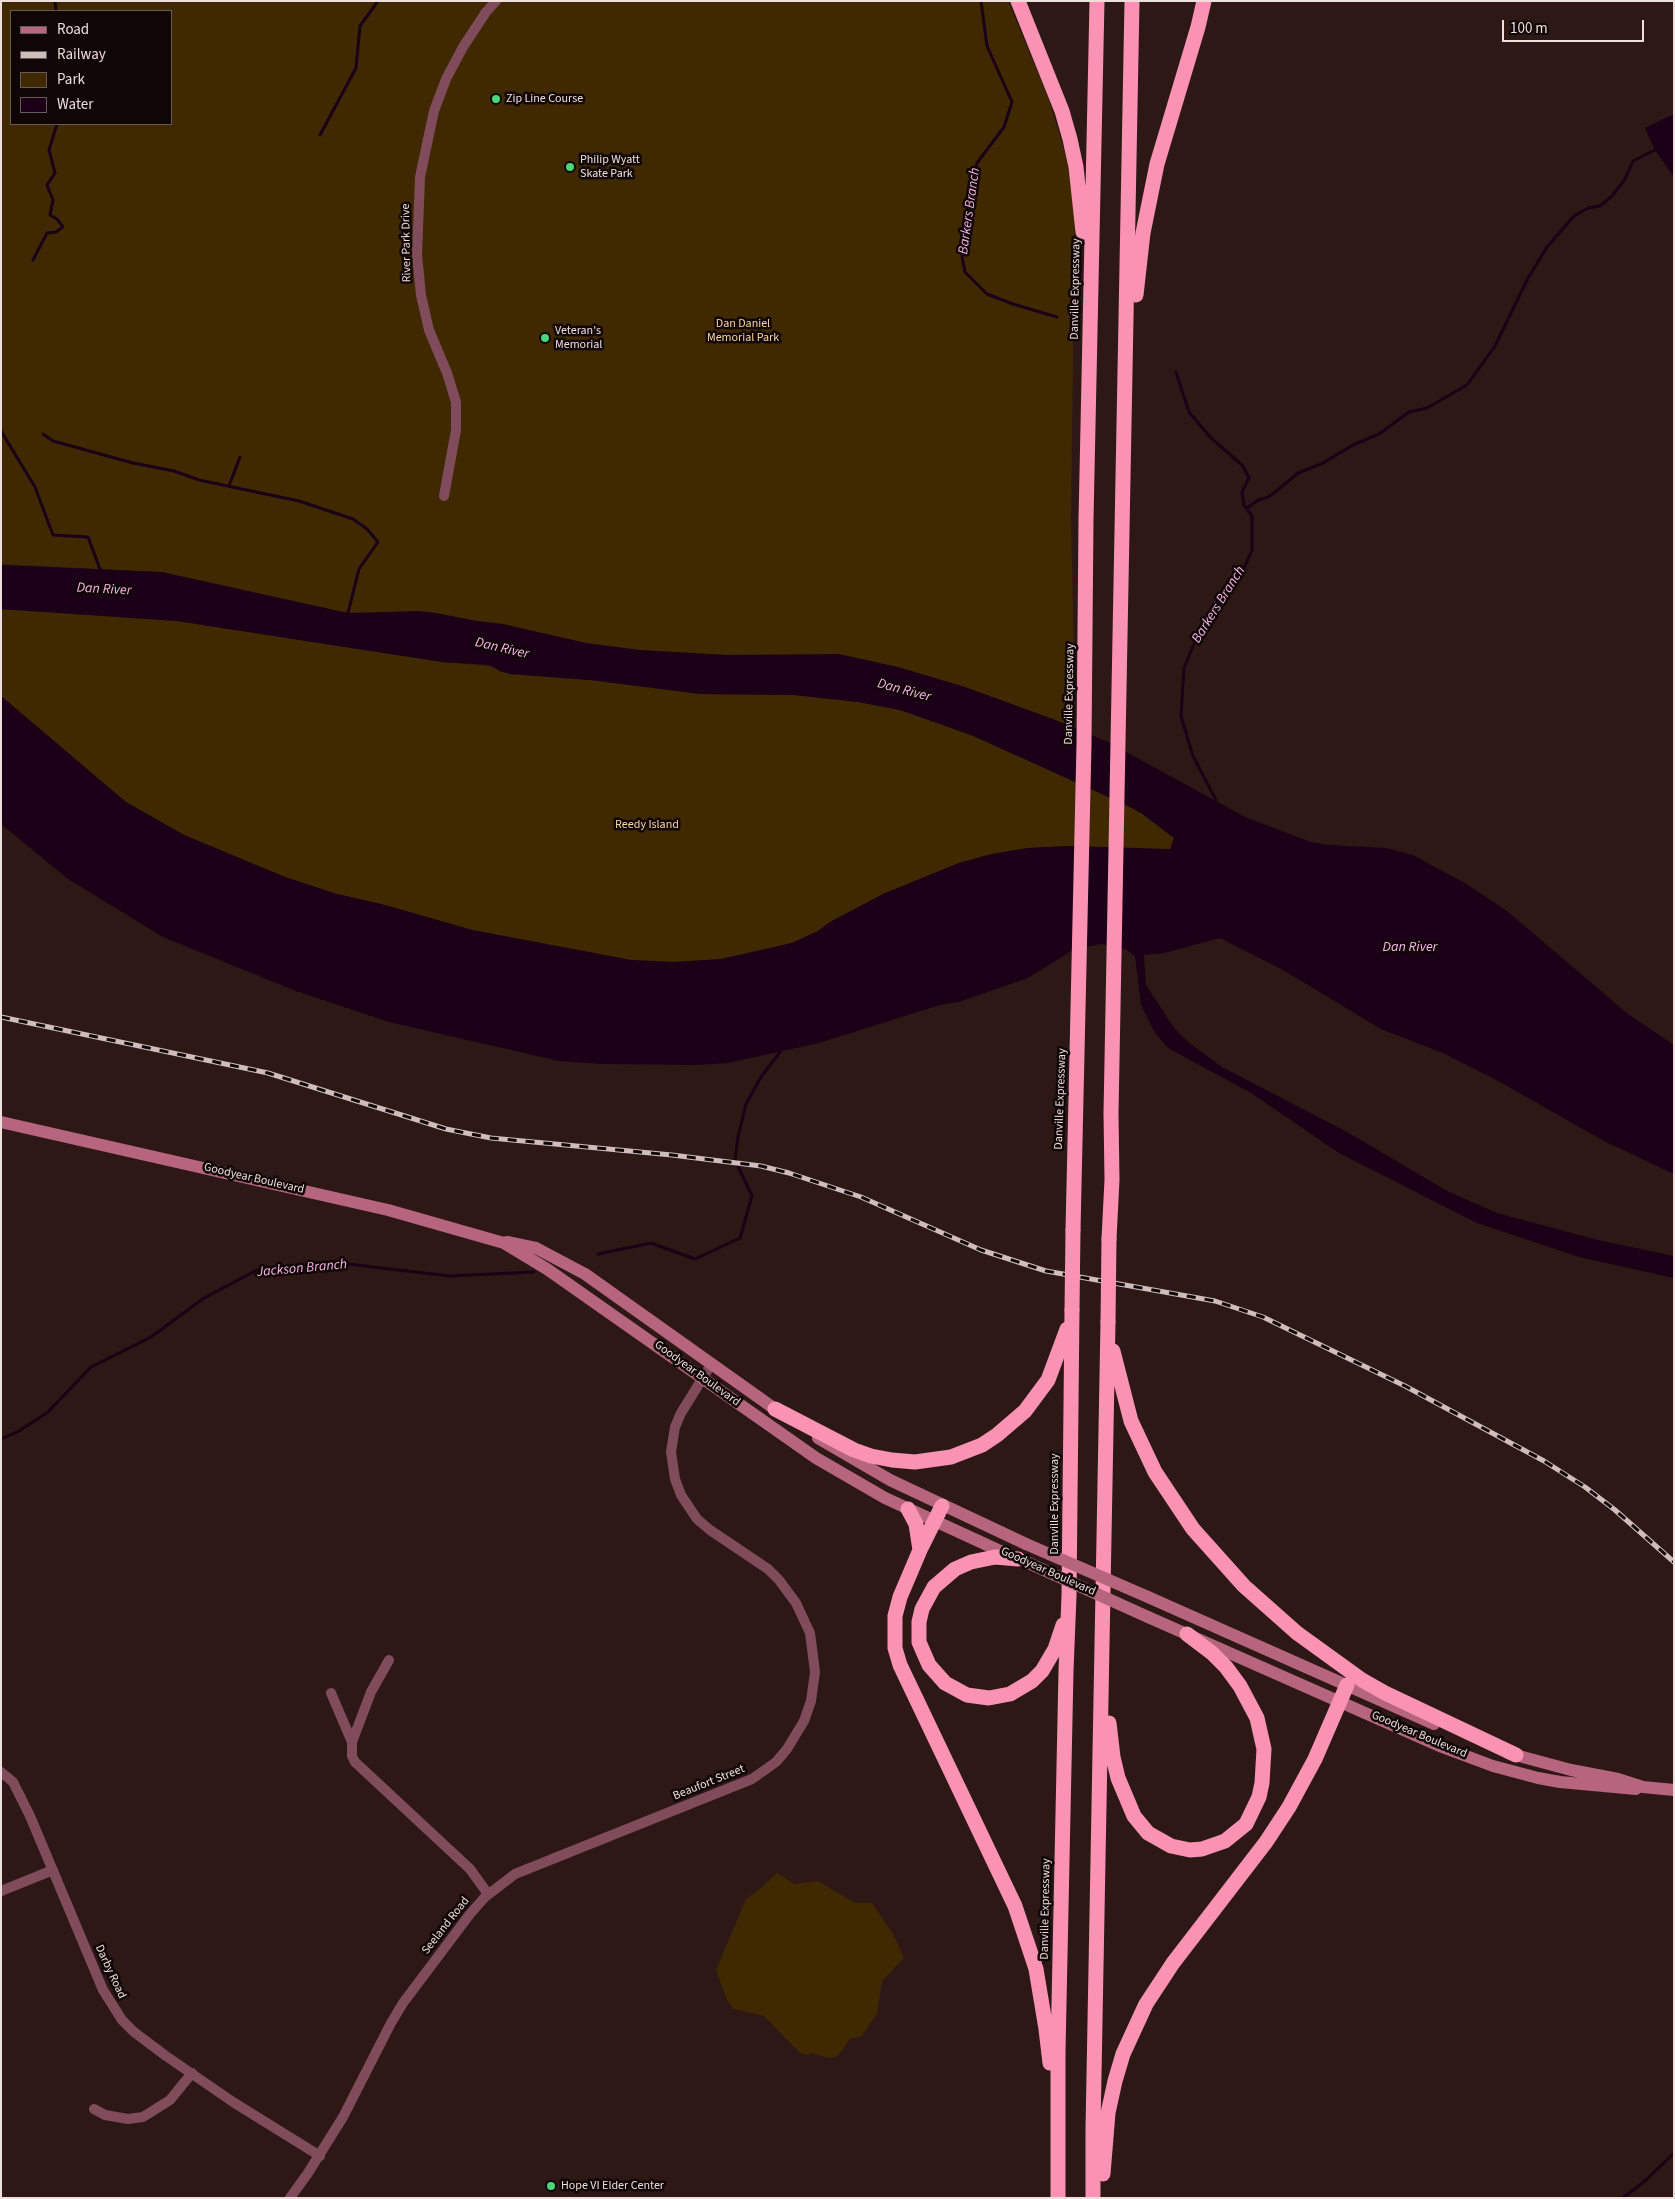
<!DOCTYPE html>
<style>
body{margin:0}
#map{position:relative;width:1675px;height:2199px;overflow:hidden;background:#2d1816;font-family:"Source Sans 3",sans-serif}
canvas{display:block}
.frame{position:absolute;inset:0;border:2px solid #eededc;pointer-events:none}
.legend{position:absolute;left:10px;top:10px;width:162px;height:115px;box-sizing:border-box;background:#0f0605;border:1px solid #685c5b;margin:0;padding:6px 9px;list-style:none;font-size:15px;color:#eededc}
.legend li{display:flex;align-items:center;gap:10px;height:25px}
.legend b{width:25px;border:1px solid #685c5b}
.scale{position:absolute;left:1502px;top:20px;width:142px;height:22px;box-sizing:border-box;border:2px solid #eededc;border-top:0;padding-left:6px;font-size:15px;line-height:18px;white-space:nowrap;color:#eededc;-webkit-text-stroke:4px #0f0605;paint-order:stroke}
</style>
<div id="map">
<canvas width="1675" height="2199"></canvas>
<div class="frame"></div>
<ul class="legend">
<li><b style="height:6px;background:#b7647f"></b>Road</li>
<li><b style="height:6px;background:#cebdbb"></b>Railway</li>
<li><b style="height:14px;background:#402901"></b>Park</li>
<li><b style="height:14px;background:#1c0018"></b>Water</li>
</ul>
<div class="scale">100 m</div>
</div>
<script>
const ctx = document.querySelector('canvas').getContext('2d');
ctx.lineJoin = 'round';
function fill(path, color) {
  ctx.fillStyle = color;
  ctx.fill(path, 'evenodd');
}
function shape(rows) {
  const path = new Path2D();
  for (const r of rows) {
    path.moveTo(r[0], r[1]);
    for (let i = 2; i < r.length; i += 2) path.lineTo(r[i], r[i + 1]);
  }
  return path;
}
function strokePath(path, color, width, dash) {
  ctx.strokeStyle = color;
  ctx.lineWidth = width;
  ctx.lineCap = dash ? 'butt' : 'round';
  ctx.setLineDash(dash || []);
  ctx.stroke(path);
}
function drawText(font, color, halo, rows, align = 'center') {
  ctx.font = font + ' "Source Sans 3",sans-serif';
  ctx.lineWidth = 5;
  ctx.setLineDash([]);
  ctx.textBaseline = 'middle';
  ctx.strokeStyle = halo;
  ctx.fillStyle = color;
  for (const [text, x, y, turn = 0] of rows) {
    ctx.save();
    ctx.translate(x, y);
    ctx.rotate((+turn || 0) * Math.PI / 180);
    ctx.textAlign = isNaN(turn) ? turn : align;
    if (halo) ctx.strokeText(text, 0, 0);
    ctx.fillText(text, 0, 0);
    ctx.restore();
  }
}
const green = shape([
 [1,1,1008,1,1048,97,1066,156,1075,207,1071,514,1074,659,1072,735,662,657,350,616,156,572,1,564],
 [11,11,171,11,171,124,11,124],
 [1,609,177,621,442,662,490,666,500,671,510,674,590,680,701,694,794,695,858,702,900,710,971,735,1125,804,1141,813,1174,838,1171,849,1138,850,1069,846,1028,848,992,854,959,863,883,894,830,922,818,931,792,943,721,959,675,962,631,960,472,930,385,905,337,894,285,877,184,835,126,802,1,696],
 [777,1873,794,1884,818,1881,855,1903,872,1903,893,1934,904,1958,882,1981,877,2013,862,2036,850,2039,838,2056,829,2058,812,2053,807,2055,800,2053,764,2016,734,2009,727,2000,716,1970,746,1899,761,1888]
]);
const water = shape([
 [1674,114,1674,177,1655,150,1645,128],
 [1,565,162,572,348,613,419,611,436,613,477,621,503,624,586,643,640,650,728,655,839,654,898,667,965,687,1053,719,1108,742,1245,817,1311,842,1329,845,1386,848,1413,855,1468,885,1507,911,1628,1014,1674,1045,1674,1174,1604,1141,1500,1082,1443,1053,1381,1029,1283,970,1220,938,1164,953,1144,955,1146,985,1174,1028,1188,1042,1222,1067,1347,1132,1449,1192,1497,1213,1598,1240,1674,1256,1674,1278,1579,1257,1477,1223,1339,1153,1251,1093,1168,1048,1155,1033,1141,1005,1135,956,1126,949,1101,944,1073,950,1028,978,959,1002,940,1005,819,1043,728,1063,697,1065,603,1064,559,1061,389,1022,296,991,163,937,68,879,1,824,1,696,126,802,184,835,285,877,337,894,385,905,472,930,631,960,675,962,721,959,792,943,818,931,830,922,883,894,959,863,992,854,1028,848,1069,846,1170,849,1174,838,1141,813,1124,804,971,735,900,710,858,702,794,695,701,694,590,680,510,674,500,671,490,665,442,662,177,621,1,609]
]);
const stream = shape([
 [55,1,56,11],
 [981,1,987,46,1012,102,1004,127,977,163,969,196,962,256,965,272,987,294,1013,304,1057,317],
 [320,135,356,68,360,26,378,1],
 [33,260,47,233,56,232,63,227,57,219,50,215,53,200,47,185,55,173,49,150,57,124],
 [1176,372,1189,412,1210,437,1243,466,1249,478,1242,492,1244,505,1252,516,1252,550,1239,580,1224,593,1198,634,1184,668,1181,716,1193,756,1216,800,1214,801],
 [1,431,35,487,53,535,88,537,101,572],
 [43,434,53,441,133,463,174,471,199,480,299,501,353,519,367,529,378,542,359,569,348,613,350,616],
 [229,486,240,457],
 [1247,508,1258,500,1266,498,1274,493,1298,473,1323,463,1353,445,1379,434,1409,412,1427,408,1467,385,1495,346,1528,278,1547,247,1574,216,1588,208,1600,206,1612,196,1625,179,1633,161,1655,150],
 [598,1254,651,1243,695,1259,740,1238,752,1196,735,1160,738,1137,746,1104,761,1077,780,1052,778,1049],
 [1,1439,19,1431,48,1412,91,1367,151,1337,204,1298,257,1270,310,1264,339,1263,450,1276,534,1272],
 [1623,2198,1646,2180,1674,2153]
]);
const street = shape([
 [444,496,456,430,456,402,447,373,429,330,421,295,417,255,420,177,434,111,446,79,463,47,486,12,496,1],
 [331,1693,352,1742,352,1756,355,1762,470,1869,488,1894],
 [352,1742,371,1692,389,1660],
 [1,1772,13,1782,30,1816,103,1990,122,2020,134,2032,166,2056,233,2102,320,2156],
 [1,1891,53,1870],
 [94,2109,105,2115,128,2119,143,2117,170,2100,192,2073],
 [290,2198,308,2173,343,2117,391,2023,403,2003,470,1914,485,1897,515,1874,752,1779,776,1762,787,1749,804,1721,811,1701,815,1672,810,1633,796,1603,779,1580,768,1569,710,1530,697,1519,681,1495,675,1479,671,1452,675,1427,681,1413,712,1363]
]);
const secondary = shape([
 [1,1122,388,1210,504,1243,547,1269,816,1458,885,1498,1011,1556],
 [507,1242,536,1248,585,1274,782,1414],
 [818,1438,890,1480,1026,1544],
 [1148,1597,1434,1724],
 [1148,1617,1442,1747,1493,1766,1538,1778,1560,1782,1636,1789],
 [1508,1753,1571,1770,1618,1779,1643,1787,1674,1790]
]);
const highway = shape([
 [1018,1,1062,111,1070,139,1076,167,1083,232],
 [1136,295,1143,233,1157,164,1198,27,1204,1],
 [1073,1230,1084,744,1086,520,1097,1],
 [1109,1239,1112,1180,1111,1113,1132,1],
 [1113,1351,1131,1421,1155,1472,1193,1529,1244,1586,1297,1633,1362,1680,1385,1693,1516,1755],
 [775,1409,854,1450,871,1456,892,1460,915,1462,951,1457,982,1445,997,1435,1025,1411,1048,1380,1067,1329],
 [942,1506,920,1550,900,1597,895,1616,895,1648,900,1665,1015,1906,1036,1969,1046,2029,1050,2063],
 [908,1509,916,1524,920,1550],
 [1018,1559,995,1557,971,1562,955,1569,934,1587,922,1609,919,1622,919,1642,929,1665,945,1683,967,1695,989,1698,1010,1694,1032,1681,1042,1671,1055,1649,1063,1625],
 [1109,1723,1113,1757,1118,1778,1134,1816,1148,1833,1171,1846,1190,1850,1202,1849,1225,1841,1246,1824,1259,1797,1262,1783,1264,1749,1257,1718,1240,1686,1226,1667,1212,1653,1187,1634],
 [1103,2174,1108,2113,1115,2081,1123,2054,1146,2004,1173,1963,1266,1842,1289,1807,1315,1759,1347,1685],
 [1058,2198,1058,2051,1066,1671,1069,1596,1072,1310],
 [1093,2198,1093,2129,1108,1322]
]);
const rail = shape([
 [1,1017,268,1073,446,1129,491,1138,672,1155,761,1166,789,1173,861,1197,981,1250,1046,1271,1215,1301,1263,1317,1405,1386,1544,1461,1585,1487,1615,1510,1674,1562]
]);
const secondaryBridge = shape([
 [1026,1544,1148,1597],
 [1026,1562,1148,1617]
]);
const highwayBridge = shape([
 [1072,1310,1073,1230],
 [1108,1322,1109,1239]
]);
const markers = [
 [496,99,5,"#48d779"],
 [570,167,5,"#48d779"],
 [545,338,5,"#48d779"],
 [551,2186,5,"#48d779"]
];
const poiNames = [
 ["Zip Line Course",506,99],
 ["Philip Wyatt",580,160],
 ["Skate Park",580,174],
 ["Veteran's",555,331],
 ["Memorial",555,345],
 ["Hope VI Elder Center",561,2186]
];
const streetNames = [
 ["River Park Drive",407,243,-91],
 ["Danville Expressway",1076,289,-89],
 ["Danville Expressway",1070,694,-89],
 ["Danville Expressway",1061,1099,-88],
 ["Goodyear Boulevard",254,1179,13],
 ["Goodyear Boulevard",697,1374,36],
 ["Danville Expressway",1055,1504,-90],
 ["Goodyear Boulevard",1048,1572,24],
 ["Goodyear Boulevard",1419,1735,23],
 ["Beaufort Street",709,1783,-22],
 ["Danville Expressway",1046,1909,-89],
 ["Seeland Road",446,1926,-52],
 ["Darby Road",110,1972,65]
];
const parkNames = [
 ["Dan Daniel",743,324],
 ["Memorial Park",743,338],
 ["Reedy Island",647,825]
];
const waterNames = [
 ["Barkers Branch",970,211,-82],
 ["Dan River",104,590,3],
 ["Barkers Branch",1219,605,-58],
 ["Dan River",502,649,13],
 ["Dan River",904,691,15],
 ["Dan River",1410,948],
 ["Jackson Branch",302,1269,-5]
];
fill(green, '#402901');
fill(water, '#1c0018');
strokePath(stream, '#1c0018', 3);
strokePath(street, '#804c5c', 10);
strokePath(secondary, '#b7647f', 12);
strokePath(highway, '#fa92b3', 15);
strokePath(rail, '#cebdbb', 5);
strokePath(rail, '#0f0605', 3, [9]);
strokePath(secondaryBridge, '#b7647f', 12);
strokePath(highwayBridge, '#fa92b3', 15);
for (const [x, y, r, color] of markers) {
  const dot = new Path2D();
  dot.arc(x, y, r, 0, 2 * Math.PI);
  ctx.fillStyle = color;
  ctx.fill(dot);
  strokePath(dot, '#0f0605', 2);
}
drawText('12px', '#eededc', '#0f0605', poiNames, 'left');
drawText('12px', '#eededc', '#0f0605', streetNames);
drawText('12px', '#fcd6a1', '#0f0605', parkNames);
drawText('italic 14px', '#fcb5ec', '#0f0605', waterNames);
</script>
